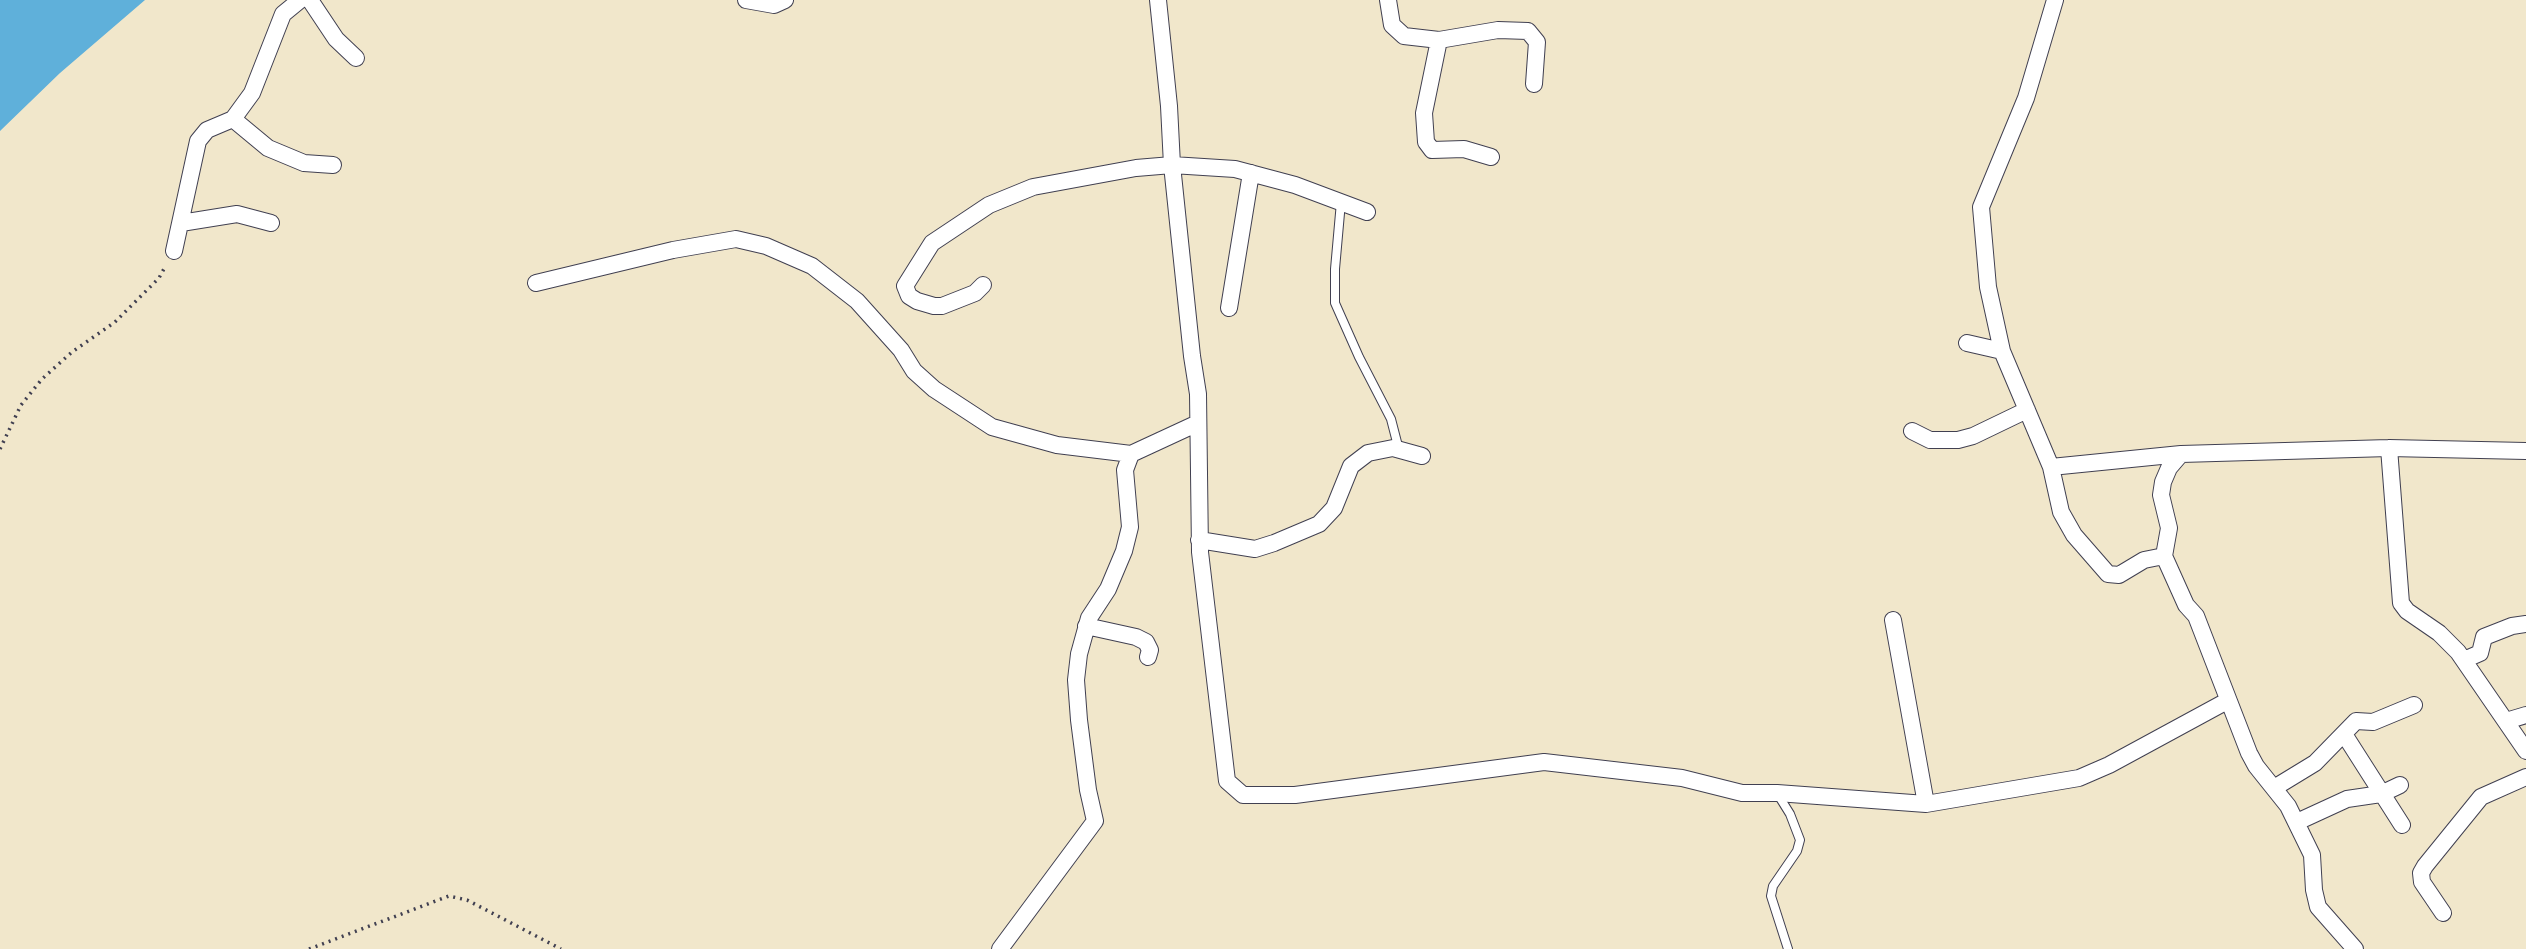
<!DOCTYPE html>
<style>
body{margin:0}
canvas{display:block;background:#f1e7cb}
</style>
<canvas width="2526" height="949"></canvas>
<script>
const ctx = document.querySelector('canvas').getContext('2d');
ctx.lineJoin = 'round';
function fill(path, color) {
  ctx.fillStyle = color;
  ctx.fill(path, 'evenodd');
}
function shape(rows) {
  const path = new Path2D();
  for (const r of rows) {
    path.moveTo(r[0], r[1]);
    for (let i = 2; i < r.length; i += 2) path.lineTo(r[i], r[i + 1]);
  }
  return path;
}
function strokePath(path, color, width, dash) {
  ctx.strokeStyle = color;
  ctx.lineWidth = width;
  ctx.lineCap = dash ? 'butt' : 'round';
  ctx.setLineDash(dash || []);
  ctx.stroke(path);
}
const water = shape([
 [0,0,145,0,60,73,0,131]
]);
const path = shape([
 [0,449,21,405,42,379,72,352,115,322,159,278,166,265],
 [309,949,449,896,467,900,561,949]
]);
const lane = shape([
 [1341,202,1335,269,1335,303,1359,357,1391,419,1399,450],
 [1777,793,1790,814,1800,840,1797,851,1773,886,1771,896,1788,949]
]);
const street = shape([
 [310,0,336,39,356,58],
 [746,0,774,5,785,0],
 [1158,0,1169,106,1172,165,1192,356,1198,394,1200,552,1227,781,1243,795,1295,795,1544,762,1682,778,1742,793,1777,793,1926,804,2079,778,2109,765,2227,701],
 [1388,0,1392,25,1404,36,1439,40,1498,30,1528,31,1537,42,1534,84],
 [2055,0,2026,98,1981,207,1988,287,2002,351,2051,467,2061,512,2074,535,2108,574,2119,575,2144,560,2164,556],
 [1439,40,1424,113,1426,142,1432,150,1464,149,1491,157],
 [233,119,268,148,304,163,333,165],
 [181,223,237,214,271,223],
 [174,251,198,141,207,130,233,119,252,93,283,14,300,0],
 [536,283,673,250,736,239,766,246,812,266,857,301,901,350,914,371,934,389,992,427,1057,445,1131,454],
 [983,285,975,293,942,306,934,306,917,301,909,296,905,286,932,243,989,205,1033,187,1136,168,1172,165,1235,169,1295,185,1367,212],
 [1229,308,1251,173],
 [1967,343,2002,351],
 [1912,431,1930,440,1958,440,1973,436,2027,410],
 [2389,448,2401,603,2407,611,2439,633,2458,652,2526,751],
 [2181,454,2169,468,2163,482,2161,495,2169,528,2164,556,2186,605,2196,616,2249,753,2256,766,2288,806,2312,855,2314,890,2318,907,2355,949],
 [2051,467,2181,454,2389,448,2526,451],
 [1199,540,1255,549,1274,543,1319,524,1334,508,1351,466,1368,453,1393,448,1422,456],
 [1893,620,1926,804],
 [1086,626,1136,637,1146,642,1150,650,1148,657],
 [2464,660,2480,653,2484,637,2512,626,2526,624],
 [2506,721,2526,715],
 [2344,734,2402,825],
 [2274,788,2315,763,2356,721,2373,722,2414,705],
 [2297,822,2347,799,2381,794,2400,785],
 [2443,913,2422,882,2421,873,2425,866,2481,797,2526,777],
 [1000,949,1095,821,1088,790,1079,720,1076,680,1079,654,1089,618,1108,589,1124,551,1130,527,1125,470,1131,454,1198,423]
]);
fill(water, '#5fb0da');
strokePath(lane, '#414051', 10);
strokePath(street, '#414051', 18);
strokePath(path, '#414051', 3.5, [2, 5]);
strokePath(lane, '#fff', 8);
strokePath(street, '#fff', 16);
</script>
